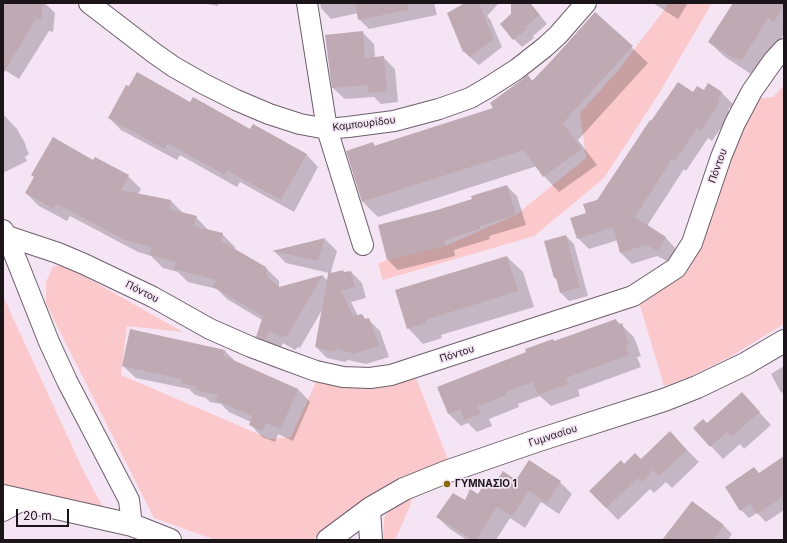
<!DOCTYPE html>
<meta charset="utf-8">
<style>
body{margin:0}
#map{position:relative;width:787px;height:543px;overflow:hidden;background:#f5e5f4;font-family:Inter,sans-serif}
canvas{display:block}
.frame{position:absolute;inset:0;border:4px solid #1b151a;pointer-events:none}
.scale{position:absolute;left:16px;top:509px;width:53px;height:18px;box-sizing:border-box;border:2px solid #1b151a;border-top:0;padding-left:5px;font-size:12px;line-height:14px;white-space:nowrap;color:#1b151a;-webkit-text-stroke:3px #f5e5f4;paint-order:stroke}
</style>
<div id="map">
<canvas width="787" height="543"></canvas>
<div class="frame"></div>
<div class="scale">20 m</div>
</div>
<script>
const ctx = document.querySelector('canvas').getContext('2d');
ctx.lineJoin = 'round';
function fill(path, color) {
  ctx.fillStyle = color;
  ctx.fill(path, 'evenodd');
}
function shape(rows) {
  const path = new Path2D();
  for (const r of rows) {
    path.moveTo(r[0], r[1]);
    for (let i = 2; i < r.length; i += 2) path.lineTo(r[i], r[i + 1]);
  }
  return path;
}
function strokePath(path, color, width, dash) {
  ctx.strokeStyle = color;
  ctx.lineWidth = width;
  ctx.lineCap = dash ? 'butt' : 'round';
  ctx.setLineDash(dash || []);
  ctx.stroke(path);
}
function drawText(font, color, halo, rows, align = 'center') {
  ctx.font = font + ' Inter,sans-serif';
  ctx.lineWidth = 3.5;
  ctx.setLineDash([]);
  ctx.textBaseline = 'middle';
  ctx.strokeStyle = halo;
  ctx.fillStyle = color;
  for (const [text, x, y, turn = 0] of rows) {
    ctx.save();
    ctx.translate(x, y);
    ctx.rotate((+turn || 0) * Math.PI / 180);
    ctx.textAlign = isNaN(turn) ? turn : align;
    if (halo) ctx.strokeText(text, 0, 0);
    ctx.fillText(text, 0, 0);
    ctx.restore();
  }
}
const green = shape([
 [669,3,712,3,658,95,604,178,534,236,383,280,378,264,387,260,445,246,516,215,586,158,580,113,620,68,658,18],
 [784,85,784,324,728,358,689,377,664,386,639,302,671,281,721,180,755,99,773,97],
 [53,266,66,266,183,332,127,326,121,375,270,439,291,437,316,382,361,388,416,378,448,460,327,528,312,540,215,540,154,518,46,304,46,282],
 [3,296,83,470,104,509,3,486],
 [412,496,410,506,395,540,383,540,384,519,388,510]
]);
const shadow = shape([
 [3,3,45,3,55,13,53,32,49,31,19,79,3,69],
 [202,3,218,3,218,6],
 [320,3,434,3,437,15,369,29,359,19,358,13,331,19,321,8],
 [467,3,499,3,487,16,490,19,502,47,479,65,464,52,448,13],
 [512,3,530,3,547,24,533,36,534,38,522,47,514,39],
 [653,3,688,3,678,19],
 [734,3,784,3,784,34,758,75,752,72,751,74,725,57,709,42],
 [595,13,648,63,578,140,597,165,559,192,544,176,537,166,378,217,362,201,373,143,375,146,495,108,528,77,533,81],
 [362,32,374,44,375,58,383,57,395,69,398,102,381,104,374,97,345,99,333,88,326,35],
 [709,84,722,93,733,104,728,110,731,113,712,141,708,138,686,171,684,169,647,226,666,238,676,249,669,262,657,256,632,264,621,253,618,240,589,249,578,238,588,214,598,200,693,93,704,91],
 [190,103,306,154,318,167,294,212,240,182,237,187,180,155,177,160,121,130,109,118],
 [3,114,17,129,26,145,25,145,29,154,25,157,27,161,3,173],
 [93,161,128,176,141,189,138,194,171,201,183,213,196,217,209,231,222,234,235,247,235,250,266,268,279,281,279,288,323,276,328,281,329,273,286,263,274,251,325,239,337,251,331,272,333,274,351,272,362,283,366,298,351,302,358,316,362,315,366,320,369,320,380,331,389,357,366,364,348,360,345,362,327,358,316,347,322,310,300,348,298,347,295,350,283,343,278,352,270,349,257,336,262,320,227,299,217,289,188,282,178,272,163,268,151,256,138,252,70,216,67,221,39,206,26,193],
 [507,186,517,196,526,225,489,236,490,239,454,250,455,256,398,270,388,260,473,200],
 [566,236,574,244,588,296,569,301,561,293,558,281,555,278],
 [507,257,523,272,534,307,441,335,442,338,423,344,408,328],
 [616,320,634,337,641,356,637,357,641,367,578,390,580,396,551,406,540,396,518,404,519,407,489,419,492,426,477,432,468,423,461,426,448,413,555,342],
 [131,331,225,351,236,362,298,389,310,402,293,441,278,434,275,442,262,437,250,424,251,422,229,412,221,404,210,402,206,398,195,395,189,389,136,378,123,366],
 [784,366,784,394,780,391,771,374],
 [742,394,771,425,744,449,740,444,723,459,694,428,707,424],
 [682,445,699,462,672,488,666,482,654,493,650,489,618,520,590,491,624,465],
 [784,457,784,510,766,522,757,513,749,518,741,510,760,474],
 [560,482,572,494,559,514,541,502,525,528,510,518,496,540,467,540,450,529,437,517,494,487],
 [692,502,724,526,732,534,728,540,663,540]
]);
const building = shape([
 [3,3,43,3,41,20,36,19,3,74],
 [355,3,408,3,408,10,358,20],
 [465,3,479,3,494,39,470,57,465,51,463,52,447,13],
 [511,3,530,3,540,15,525,27,527,29,513,40,500,24,511,14],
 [733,3,784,3,784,5,774,22,768,18,742,60,736,57,735,59,708,42],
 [595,12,633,46,563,123,582,149,543,177,524,150,362,202,346,151,373,142,374,146,493,108,490,103,528,75,532,81,554,58],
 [363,31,365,58,384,56,387,91,368,93,368,85,332,88,325,35],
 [137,72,190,102,193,97,250,129,253,124,307,154,281,200,228,171,225,175,167,143,164,149,108,118,126,85,129,86],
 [678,82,693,92,697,86,704,90,708,83,722,92,717,99,720,101,701,131,697,128,675,161,672,159,635,217,666,237,658,251,646,245,620,253,613,227,577,239,570,218,586,213,583,204,597,200,650,120,651,121],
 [53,137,93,160,95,157,129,175,121,190,171,200,169,209,197,216,194,226,223,233,221,241,266,267,267,277,279,287,323,275,287,336,284,335,282,338,270,331,265,340,256,337,263,316,213,287,216,280,174,269,176,262,149,255,151,247,124,240,57,204,54,209,25,193,34,177,31,175],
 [507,185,516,215,480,226,480,229,445,240,445,246,387,260,378,225,437,210,472,199,471,196],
 [566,235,580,288,560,293,556,278,554,278,544,241],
 [325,238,318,261,272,251],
 [507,256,518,291,426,320,427,323,407,329,395,290],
 [329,269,331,273,343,270,344,272,351,271,355,287,341,291,353,316,362,314,365,319,369,318,379,346,354,354,337,349,334,352,315,347],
 [616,319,618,325,622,323,629,344,626,345,629,355,566,378,569,384,538,395,533,382,506,392,507,395,478,406,480,414,464,420,460,409,448,414,437,387,526,352,525,349,553,339,554,341],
 [130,329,225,350,224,356,298,389,281,429,266,423,263,431,249,425,252,416,215,400,218,395,196,390,197,387,181,383,182,379,122,366],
 [742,392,760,412,731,437,727,432,710,447,693,428,703,419,707,423],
 [670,431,687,450,659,476,653,470,641,482,638,478,606,508,589,491,621,460,624,464,635,453,641,459],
 [784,456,784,496,757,514,750,504,740,511,725,487,754,467,759,473],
 [529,460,561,481,547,503,529,491,512,516,497,507,476,540,473,540,436,517,453,493,465,500,470,489,478,494,486,481,493,486,503,471,516,480],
 [692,501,724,525,713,540,662,540]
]);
const minor = shape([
 [89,3,154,53,174,67,204,84,236,100,269,114,300,124,327,129,348,127,394,121,439,109,470,98,489,87,517,69,545,47,558,35,586,3],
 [307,3,327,129,363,245],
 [3,230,7,236,49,342,67,381,129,500,132,525],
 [3,238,7,236,58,253,84,264,153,297,210,329,251,347,283,359,316,371,343,377,370,378,391,375,633,296,676,268,692,243,721,157,735,123,752,91,773,61,784,49],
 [3,511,21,501]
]);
const tertiary = shape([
 [328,540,371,508,404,489,446,472,536,441,664,400,697,387,745,364,784,341]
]);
const secondary = shape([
 [3,496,132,525,170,540],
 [369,510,371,540]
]);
const markers = [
 [447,484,4,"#8a6908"]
];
const streetNames = [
 ["Καμπουρίδου",364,124,-7],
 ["Πόντου",718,166,-70],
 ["Πόντου",142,292,27],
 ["Πόντου",457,354,-18],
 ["Γυμνασίου",553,436,-18]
];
const poiNames = [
 ["ΓΥΜΝΑΣΙΟ 1",455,484]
];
fill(green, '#fbc8cb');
fill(shadow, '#0003');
fill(building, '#bfaab3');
strokePath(minor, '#6c5f6b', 22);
strokePath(tertiary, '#6c5f6b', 24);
strokePath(secondary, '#6c5f6b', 24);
strokePath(minor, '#fff', 20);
strokePath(tertiary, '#fff', 22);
strokePath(secondary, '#fff', 22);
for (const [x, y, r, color] of markers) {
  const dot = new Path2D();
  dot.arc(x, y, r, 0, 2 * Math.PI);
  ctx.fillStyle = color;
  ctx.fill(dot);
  strokePath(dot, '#f5e5f4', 1.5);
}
drawText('10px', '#1b151a', '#f5e5f4', streetNames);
drawText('bold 10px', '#1b151a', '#f5e5f4', poiNames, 'left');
</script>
